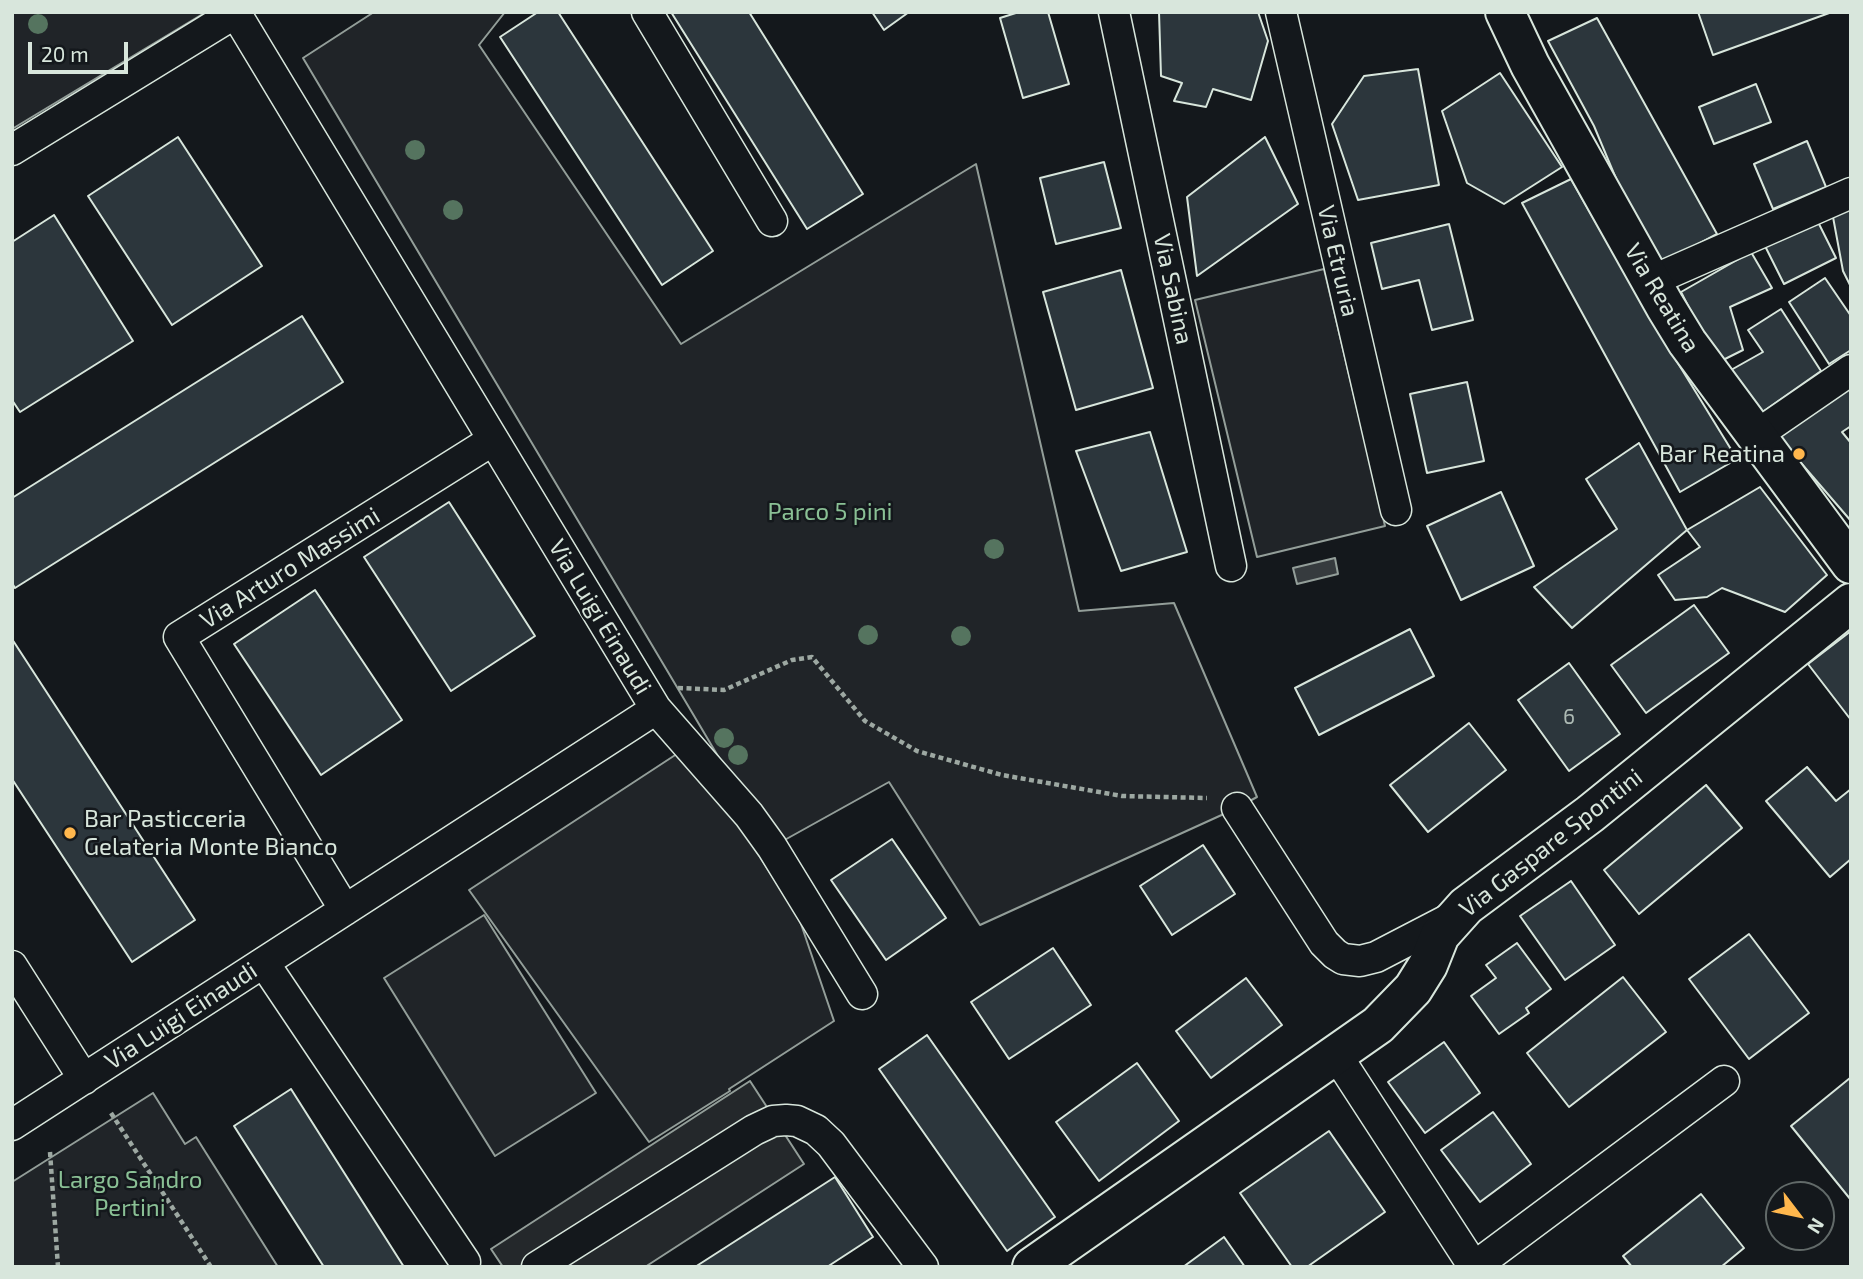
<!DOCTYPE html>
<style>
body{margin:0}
#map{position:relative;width:1863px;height:1279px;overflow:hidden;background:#14181c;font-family:"Exo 2",sans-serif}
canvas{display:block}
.frame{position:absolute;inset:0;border:14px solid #d8e6dc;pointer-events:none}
.north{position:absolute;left:1765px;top:1181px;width:70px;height:70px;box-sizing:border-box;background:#14181c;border:2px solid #626a69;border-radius:50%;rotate:122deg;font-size:19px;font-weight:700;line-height:28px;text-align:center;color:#d8e6dc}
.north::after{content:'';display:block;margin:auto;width:24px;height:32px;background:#ffb74d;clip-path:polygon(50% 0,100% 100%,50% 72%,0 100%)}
.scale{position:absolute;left:28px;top:42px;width:100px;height:32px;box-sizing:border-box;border:4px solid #d8e6dc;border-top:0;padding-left:9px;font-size:21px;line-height:24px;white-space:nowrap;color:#d8e6dc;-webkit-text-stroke:5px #14181c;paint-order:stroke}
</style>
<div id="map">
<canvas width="1863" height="1279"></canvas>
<div class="frame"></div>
<div class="north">N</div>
<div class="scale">20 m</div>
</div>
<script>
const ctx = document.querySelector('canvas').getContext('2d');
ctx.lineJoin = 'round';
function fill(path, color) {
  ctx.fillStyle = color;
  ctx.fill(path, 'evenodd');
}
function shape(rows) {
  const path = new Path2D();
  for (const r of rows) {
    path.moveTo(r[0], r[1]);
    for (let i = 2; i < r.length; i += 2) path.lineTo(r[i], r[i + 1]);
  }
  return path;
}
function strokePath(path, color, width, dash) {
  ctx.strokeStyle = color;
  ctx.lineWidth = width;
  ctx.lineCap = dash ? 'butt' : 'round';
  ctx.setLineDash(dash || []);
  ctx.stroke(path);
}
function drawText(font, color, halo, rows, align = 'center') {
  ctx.font = font + ' "Exo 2",sans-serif';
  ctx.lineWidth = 5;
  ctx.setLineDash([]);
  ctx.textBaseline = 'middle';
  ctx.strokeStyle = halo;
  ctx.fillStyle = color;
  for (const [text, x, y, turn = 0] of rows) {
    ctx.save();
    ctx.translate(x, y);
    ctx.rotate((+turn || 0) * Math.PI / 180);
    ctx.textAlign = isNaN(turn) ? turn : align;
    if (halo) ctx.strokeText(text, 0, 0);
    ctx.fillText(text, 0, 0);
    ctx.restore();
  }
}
const green = shape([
 [12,12,206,12,12,129,12,12],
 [374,12,505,12,479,45,681,344,976,164,1079,611,1174,603,1257,797,1237,808,980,925,889,782,772,847,303,58,374,12],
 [1324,269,1385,526,1257,557,1195,300,1324,269],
 [689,746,799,918,834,1021,729,1089,730,1091,649,1142,469,890,689,746],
 [484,915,596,1093,495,1156,384,978,484,915],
 [153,1093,185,1144,196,1137,278,1267,12,1267,12,1182,153,1093]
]);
const parking = shape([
 [750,1081,804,1164,645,1267,503,1267,491,1249,750,1081]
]);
const water = shape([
 [1335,558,1338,574,1297,584,1293,568,1335,558]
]);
const building = shape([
 [538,12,558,12,713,251,662,285,500,37,538,12],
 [671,12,749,12,863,194,807,229,671,12],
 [872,12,909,12,884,30,872,12],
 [1019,12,1048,12,1069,84,1023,98,1000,18,1019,12],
 [1159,12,1258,12,1268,41,1251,100,1213,89,1206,107,1174,101,1182,83,1161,76,1159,12],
 [1698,12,1832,12,1713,55,1698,12],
 [1597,18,1717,234,1661,264,1625,200,1594,126,1548,41,1597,18],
 [1418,69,1439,185,1358,200,1332,124,1364,76,1418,69],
 [1500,73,1562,167,1504,204,1467,183,1442,111,1500,73],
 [1756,84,1771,122,1714,144,1699,107,1756,84],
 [178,137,262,266,172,325,88,196,178,137],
 [1265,137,1298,204,1197,276,1187,197,1265,137],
 [1807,141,1826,187,1773,209,1754,164,1807,141],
 [1104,162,1121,228,1056,244,1040,178,1104,162],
 [1571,179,1652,321,1737,459,1680,492,1522,203,1571,179],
 [1851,208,1851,287,1843,271,1833,217,1851,208],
 [54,215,133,341,20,412,12,400,12,242,54,215],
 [1817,220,1836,258,1784,284,1765,246,1817,220],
 [1449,224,1473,320,1432,330,1419,280,1382,289,1371,243,1449,224],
 [1751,252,1772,288,1730,307,1743,350,1717,363,1681,292,1751,252],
 [1121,270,1153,388,1076,410,1043,292,1121,270],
 [1825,278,1851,316,1851,350,1829,364,1789,302,1825,278],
 [1781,309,1821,371,1761,413,1731,370,1763,352,1748,330,1781,309],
 [302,316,343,382,15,588,12,583,12,498,302,316],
 [1467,382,1484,461,1427,473,1410,394,1467,382],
 [1851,387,1851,426,1842,432,1851,443,1851,521,1776,434,1851,387],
 [1150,432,1187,552,1121,571,1076,451,1150,432],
 [1639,443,1687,530,1572,628,1534,587,1617,529,1586,479,1639,443],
 [1760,487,1827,575,1785,612,1722,588,1707,597,1675,600,1658,575,1700,547,1687,530,1760,487],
 [1501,492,1534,566,1461,600,1427,526,1501,492],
 [449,502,535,636,451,691,364,557,449,502],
 [315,590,402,720,321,775,234,644,315,590],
 [1694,605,1729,653,1646,713,1611,665,1694,605],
 [1410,629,1434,676,1319,735,1295,688,1410,629],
 [1851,631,1851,720,1808,664,1851,631],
 [12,639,195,920,132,962,12,779,12,639],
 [1569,663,1620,734,1569,771,1518,700,1569,663],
 [1469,723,1506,770,1428,832,1390,785,1469,723],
 [1807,767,1836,801,1851,789,1851,859,1830,877,1766,801,1807,767],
 [1706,785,1742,828,1639,914,1604,870,1706,785],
 [892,839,946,918,886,960,831,880,892,839],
 [1203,845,1235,894,1172,935,1140,886,1203,845],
 [1571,881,1615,945,1565,980,1520,916,1571,881],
 [1749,934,1809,1013,1749,1059,1689,979,1749,934],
 [1517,943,1551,989,1526,1008,1529,1013,1499,1034,1471,996,1496,978,1486,965,1517,943],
 [1053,948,1091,1005,1009,1059,971,1002,1053,948],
 [1623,977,1666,1032,1569,1107,1527,1053,1623,977],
 [1246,978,1282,1025,1211,1078,1176,1031,1246,978],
 [927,1035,1055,1217,1007,1251,879,1069,927,1035],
 [1444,1042,1480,1093,1425,1133,1388,1082,1444,1042],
 [1137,1063,1179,1121,1099,1181,1056,1122,1137,1063],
 [1850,1078,1851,1079,1851,1200,1791,1126,1850,1078],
 [291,1089,404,1267,324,1267,234,1126,291,1089],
 [1493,1112,1531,1164,1480,1202,1441,1150,1493,1112],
 [1329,1131,1385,1212,1307,1267,1292,1267,1240,1193,1329,1131],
 [835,1177,873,1237,827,1267,695,1267,835,1177],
 [1701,1194,1744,1248,1721,1267,1632,1267,1623,1256,1701,1194],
 [1224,1237,1245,1267,1183,1267,1224,1237]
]);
const path = shape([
 [678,688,724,690,792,660,812,657,865,721,917,751,1002,775,1122,796,1207,798],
 [111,1113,211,1267],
 [50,1152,58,1267]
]);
const street = shape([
 [647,12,772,221],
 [1114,12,1231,566],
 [1281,12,1396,510],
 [12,150,237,12],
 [1651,281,1851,193],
 [1755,436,1851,370],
 [656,709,749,815,772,847,862,994],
 [1237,808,1324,943,1335,954,1343,959,1360,961,1376,957,1455,916],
 [345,910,179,637,493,440],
 [264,963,465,1262],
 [12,966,84,1079],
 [1337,1056,1474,1267],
 [12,1125,656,709,235,12],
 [537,1267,754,1130,773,1121,786,1120,797,1121,816,1130,831,1144,923,1267],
 [1474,1267,1724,1081]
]);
const secondary = shape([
 [1505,12,1530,65,1665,306,1687,342,1851,564],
 [1032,1267,1378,1025,1413,989,1428,965,1440,935,1466,906,1590,814,1851,603]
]);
const trees = [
 [38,24],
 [415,150],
 [453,210],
 [994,549],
 [868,635],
 [961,636],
 [724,738],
 [738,755]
];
const markers = [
 [1799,454,7,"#ffb74d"],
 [70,833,7,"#ffb74d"]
];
const numberNames = [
 ["6",1569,717]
];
const streetNames = [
 ["Via Etruria",1338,261,77],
 ["Via Sabina",1173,289,78],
 ["Via Reatina",1662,298,59],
 ["Via Arturo Massimi",290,568,-32],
 ["Via Luigi Einaudi",600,617,59],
 ["Via Gaspare Spontini",1551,843,-38],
 ["Via Luigi Einaudi",181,1016,-33]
];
const poiNames = [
 ["Bar Reatina",1785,454],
 ["Bar Pasticceria",84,819,"left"],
 ["Gelateria Monte Bianco",84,847,"left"]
];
const parkNames = [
 ["Parco 5 pini",830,512],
 ["Largo Sandro",130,1180],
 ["Pertini",130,1208]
];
fill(green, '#202428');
strokePath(green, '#939e99', 2);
fill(parking, '#24282b');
strokePath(parking, '#939e99', 2);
fill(water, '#363b3e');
strokePath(water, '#939e99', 2);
fill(building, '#2c363c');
strokePath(building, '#d8e6dc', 2);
strokePath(street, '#d8e6dc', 33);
strokePath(secondary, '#d8e6dc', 42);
strokePath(path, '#9da8a2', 4.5, [5, 3.5]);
strokePath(street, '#14181c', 30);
strokePath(secondary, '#14181c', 38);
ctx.fillStyle = '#55745f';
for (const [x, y] of trees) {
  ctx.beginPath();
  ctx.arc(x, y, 10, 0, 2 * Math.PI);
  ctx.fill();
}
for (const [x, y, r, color] of markers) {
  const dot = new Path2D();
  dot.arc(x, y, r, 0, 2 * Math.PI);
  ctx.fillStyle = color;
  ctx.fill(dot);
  strokePath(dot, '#14181c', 2.5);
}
drawText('21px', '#adbab4', null, numberNames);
drawText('24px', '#d8e6dc', '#14181c', streetNames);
drawText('24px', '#d8e6dc', '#14181c', poiNames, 'right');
drawText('24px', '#8ac095', '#14181c', parkNames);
</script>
